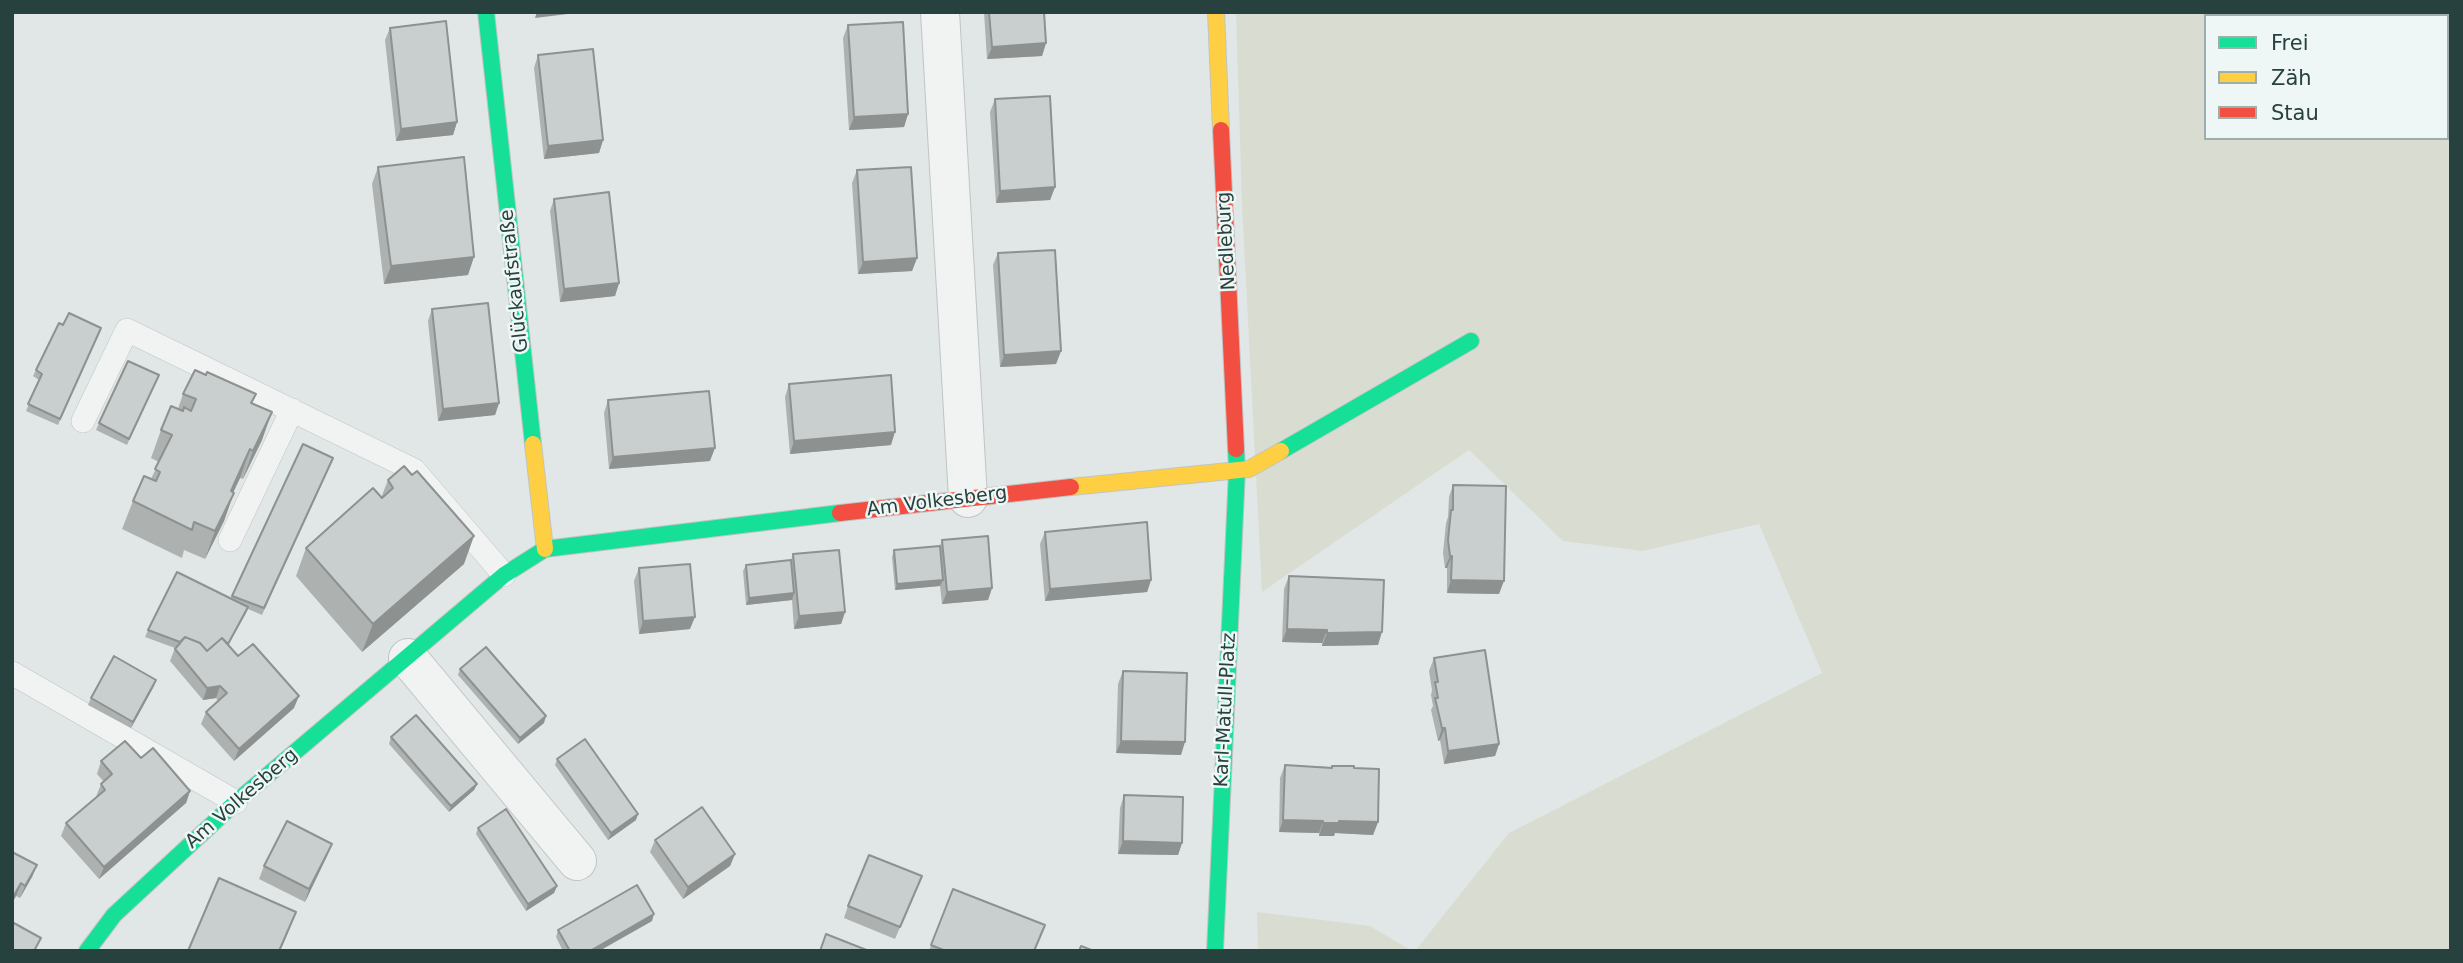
<!DOCTYPE html>
<meta charset="utf-8">
<style>
body{margin:0}
#map{position:relative;width:2463px;height:963px;overflow:hidden;background:#e1e7e6;font-family:"DejaVu Sans",sans-serif}
canvas{display:block}
.frame{position:absolute;inset:0;border:14px solid #27413f;pointer-events:none}
.legend{position:absolute;left:2204px;top:14px;width:245px;height:126px;box-sizing:border-box;background:#eef7f5;border:2px solid #9eaeac;margin:0;padding:9px 12px;list-style:none;font-size:21px;color:#27413f}
.legend li{display:flex;align-items:center;gap:14px;height:35px}
.legend b{width:35px;border:2px solid #9eaeac}
</style>
<div id="map">
<canvas width="2463" height="963"></canvas>
<div class="frame"></div>
<ul class="legend">
<li><b style="height:9px;background:#16e098"></b>Frei</li>
<li><b style="height:9px;background:#ffcf43"></b>Zäh</li>
<li><b style="height:9px;background:#f24e42"></b>Stau</li>
</ul>
</div>
<script>
const ctx = document.querySelector('canvas').getContext('2d');
ctx.lineJoin = 'round';
function fill(path, color) {
  ctx.fillStyle = color;
  ctx.fill(path, 'evenodd');
}
function shape(rows) {
  const path = new Path2D();
  for (const r of rows) {
    path.moveTo(r[0], r[1]);
    for (let i = 2; i < r.length; i += 2) path.lineTo(r[i], r[i + 1]);
  }
  return path;
}
function strokePath(path, color, width, dash) {
  ctx.strokeStyle = color;
  ctx.lineWidth = width;
  ctx.lineCap = dash ? 'butt' : 'round';
  ctx.setLineDash(dash || []);
  ctx.stroke(path);
}
function drawText(font, color, halo, rows, align = 'center') {
  ctx.font = font + ' "DejaVu Sans",sans-serif';
  ctx.lineWidth = 5;
  ctx.setLineDash([]);
  ctx.textBaseline = 'middle';
  ctx.strokeStyle = halo;
  ctx.fillStyle = color;
  for (const [text, x, y, turn = 0] of rows) {
    ctx.save();
    ctx.translate(x, y);
    ctx.rotate((+turn || 0) * Math.PI / 180);
    ctx.textAlign = isNaN(turn) ? turn : align;
    if (halo) ctx.strokeText(text, 0, 0);
    ctx.fillText(text, 0, 0);
    ctx.restore();
  }
}
const green = shape([
 [1236,12,2451,12,2451,951,1415,951,1509,833,1822,673,1759,524,1643,551,1563,541,1469,450,1262,592,1242,205],
 [2206,16,2447,16,2447,138,2206,138],
 [1257,912,1370,926,1412,951,1258,951]
]);
const lane = shape([
 [83,421,127,330,414,470,504,575],
 [230,540,292,410],
 [12,673,236,802]
]);
const street = shape([
 [940,12,968,498],
 [408,658,577,861]
]);
const fast = shape([
 [486,12,533,444],
 [1281,451,1471,341],
 [87,951,114,915,236,802,504,575,545,549,840,513],
 [1215,951,1237,470,1236,449]
]);
const slow = shape([
 [1216,12,1221,130],
 [533,444,545,549],
 [1071,487,1249,469,1281,451]
]);
const jam = shape([
 [1221,130,1236,449],
 [840,513,1071,487]
]);
const wall = shape([
 [984,12,1044,12,1046,43,1042,56,987,59],
 [848,25,908,114,904,127,849,130,843,38],
 [390,28,457,122,453,135,396,141,385,40],
 [538,55,603,140,599,153,544,159,534,68],
 [995,99,1055,187,1050,200,996,203,990,112],
 [378,167,468,275,384,284,372,184],
 [857,170,917,258,912,271,858,274,852,183],
 [554,199,619,283,615,296,560,302,550,211],
 [998,253,1061,351,1056,364,1000,367,993,265],
 [432,309,499,403,495,415,438,421,428,321],
 [63,325,101,328,58,425,26,411,39,380,33,376,36,370],
 [206,375,256,394,252,404,262,440,243,479,240,478,233,492,224,521,205,559,184,550,182,558,122,529,133,501,151,479,159,462,151,458,161,430,178,409,183,394],
 [156,382,127,445,96,430,99,423],
 [789,384,891,445,790,454,785,397],
 [608,400,710,461,609,469,604,413],
 [303,444,333,458,331,464,262,615,248,609,228,645,238,656,294,708,234,761,201,724,206,712,218,701,216,698,203,700,170,661,175,648,145,637,148,630,231,598],
 [388,480,464,564,362,652,296,576,306,548,381,498],
 [1453,485,1499,594,1447,593,1447,568,1445,568,1443,553,1446,523,1448,517,1449,497],
 [1045,532,1151,580,1147,592,1045,601,1040,544],
 [942,540,992,588,988,600,942,604,940,586,895,590,892,557,894,550,940,546],
 [793,554,845,612,841,624,794,629,792,600,746,605,743,571,746,565,791,560],
 [639,568,690,629,639,634,634,581],
 [1289,576,1378,645,1322,646,1322,643,1282,642,1284,589],
 [1434,658,1499,744,1495,756,1444,764,1440,740,1438,741,1431,710,1433,706,1431,695,1432,690,1429,671],
 [460,669,544,723,518,744,458,675],
 [1123,671,1181,755,1116,753,1118,684],
 [154,686,131,728,88,705,91,698],
 [391,737,477,784,474,790,449,812,389,744],
 [141,758,190,791,186,803,99,879,61,836,66,823,96,797,101,784,104,782,97,774,101,761],
 [557,759,636,820,608,840,555,765],
 [1285,765,1354,768,1378,822,1373,835,1335,833,1334,836,1319,836,1319,833,1279,832,1280,778],
 [1124,795,1182,843,1178,855,1118,854,1120,808],
 [478,828,557,886,554,893,526,911,476,834],
 [655,840,735,854,730,866,683,899,650,852],
 [12,852,37,865,32,877,20,898,16,896,12,903],
 [327,856,305,902,259,879,264,866],
 [922,876,895,939,844,918,848,906],
 [953,889,1035,951,929,951],
 [652,921,599,951,563,951,556,937,558,930]
]);
const shadedWall = shape([
 [537,12,584,12,535,18],
 [1046,43,1042,56,987,59,992,47],
 [908,114,904,127,849,130,854,117],
 [457,122,453,135,396,141,401,129],
 [603,140,599,153,544,159,548,146],
 [1055,187,1050,200,996,203,1000,191],
 [474,257,468,275,384,284,391,266],
 [917,258,912,271,858,274,863,262],
 [619,283,615,296,560,302,564,289],
 [1061,351,1056,364,1000,367,1004,355],
 [499,403,495,415,438,421,443,409],
 [272,412,262,440,243,479,253,451],
 [895,432,891,445,790,454,794,441],
 [715,448,710,461,609,469,613,457],
 [250,449,240,478,221,519,231,491],
 [234,493,224,521,205,559,215,531],
 [474,536,464,564,362,652,373,624],
 [1450,556,1452,556,1447,568,1445,568],
 [943,580,940,586,895,590,897,584],
 [1151,580,1147,592,1045,601,1050,589],
 [1451,580,1504,581,1499,594,1447,593],
 [992,588,988,600,942,604,947,592],
 [794,593,792,600,746,605,749,598],
 [248,607,246,613,222,656,225,649],
 [845,612,841,624,794,629,799,616],
 [695,617,690,629,639,634,643,621],
 [1287,629,1327,630,1322,643,1282,642],
 [1382,632,1378,645,1322,646,1327,633],
 [156,680,154,686,131,728,133,722],
 [220,686,216,698,203,700,207,688],
 [299,696,294,708,234,761,239,749],
 [546,716,544,723,518,744,520,738],
 [1442,728,1445,728,1440,740,1438,741],
 [1121,741,1185,742,1181,755,1116,753],
 [1499,744,1495,756,1444,764,1448,751],
 [477,784,474,790,449,812,451,806],
 [190,791,186,803,99,879,104,867],
 [638,814,636,820,608,840,611,833],
 [1283,820,1323,821,1319,833,1279,832],
 [1339,821,1378,822,1373,835,1335,833,1334,836,1319,836,1323,823],
 [1123,841,1182,843,1178,855,1118,854],
 [332,844,327,856,305,902,309,889],
 [735,854,730,866,683,899,688,887],
 [37,865,32,877,20,898,25,886],
 [21,883,16,896,12,903,12,899],
 [557,886,554,893,526,911,528,904],
 [296,912,289,930,280,951,279,951],
 [654,914,652,921,599,951,590,951]
]);
const building = shape([
 [989,12,1044,12,1046,43,992,47,989,12],
 [446,21,457,122,401,129,390,28,446,21],
 [903,22,908,114,854,117,848,25,903,22],
 [593,49,603,140,548,146,538,55,593,49],
 [1050,96,1055,187,1000,191,995,99,1050,96],
 [464,157,474,257,391,266,378,167,464,157],
 [911,167,917,258,863,262,857,170,911,167],
 [609,192,619,283,564,289,554,199,609,192],
 [1055,250,1061,351,1004,355,998,253,1055,250],
 [488,303,499,403,443,409,432,309,488,303],
 [69,313,101,328,60,419,28,404,42,374,36,370,59,323,63,325,69,313],
 [128,361,159,375,129,439,99,423,128,361],
 [195,370,206,375,207,372,256,394,251,403,272,412,253,451,250,449,231,491,234,493,215,531,194,522,192,530,133,501,144,476,156,481,160,472,155,469,172,435,161,430,171,406,183,411,184,407,191,411,196,399,183,394,195,370],
 [891,375,895,432,794,441,789,384,891,375],
 [709,391,715,448,613,457,608,400,709,391],
 [303,444,333,458,264,608,232,596,303,444],
 [404,466,412,475,417,471,474,536,373,624,306,548,373,488,382,498,393,488,388,480,404,466],
 [1453,485,1506,486,1504,581,1451,580,1452,556,1450,556,1448,540,1451,510,1453,510,1453,485],
 [1147,522,1151,580,1050,589,1045,532,1147,522],
 [988,536,992,588,947,592,942,540,988,536],
 [940,546,943,580,897,584,894,550,940,546],
 [839,550,845,612,799,616,793,554,839,550],
 [791,560,794,593,749,598,746,565,791,560],
 [690,564,695,617,643,621,639,568,690,564],
 [177,572,248,607,228,644,222,638,207,651,200,643,185,637,180,642,148,630,177,572],
 [1289,576,1384,580,1382,632,1327,633,1327,630,1287,629,1289,576],
 [185,637,200,643,207,651,222,638,238,656,253,644,299,696,239,749,206,712,227,693,220,686,207,688,175,649,185,637],
 [486,647,546,716,520,738,460,669,486,647],
 [1485,650,1499,744,1448,751,1445,728,1442,728,1435,698,1438,698,1435,682,1438,682,1434,658,1485,650],
 [114,656,156,680,133,722,91,698,114,656],
 [1123,671,1187,673,1185,742,1121,741,1123,671],
 [416,715,477,784,451,806,391,737,416,715],
 [585,739,638,814,611,833,557,759,585,739],
 [125,741,141,758,153,748,190,791,104,867,66,823,105,790,101,784,112,774,101,761,125,741],
 [1285,765,1332,768,1332,766,1354,766,1354,768,1379,769,1378,822,1339,821,1339,823,1323,823,1323,821,1283,820,1285,765],
 [1124,795,1183,797,1182,843,1123,841,1124,795],
 [702,807,735,854,688,887,655,840,702,807],
 [506,809,557,886,528,904,478,828,506,809],
 [287,821,332,844,309,889,264,866,287,821],
 [12,852,37,865,25,886,21,883,12,899,12,852],
 [869,855,922,876,900,927,848,906,869,855],
 [219,878,296,912,279,951,188,951,219,878],
 [637,885,654,914,590,951,570,951,558,930,637,885],
 [953,889,1045,925,1034,951,946,951,931,945,953,889],
 [12,922,41,938,34,951,12,951,12,922],
 [826,934,869,951,820,951,826,934],
 [1081,946,1094,951,1079,951,1081,946]
]);
const streetNames = [
 ["Nedleburg",1227,241,-93],
 ["Glückaufstraße",515,281,-96],
 ["Am Volkesberg",937,502,-7],
 ["Karl-Matull-Platz",1226,710,-87],
 ["Am Volkesberg",242,799,-41]
];
fill(green, '#d9ddd1');
strokePath(lane, '#bfc5c4', 24);
strokePath(street, '#bfc5c4', 40);
strokePath(fast, '#bfc5c4', 18);
strokePath(slow, '#bfc5c4', 18);
strokePath(jam, '#bfc5c4', 18);
strokePath(lane, '#f1f3f3', 23);
strokePath(street, '#f1f3f3', 38);
strokePath(fast, '#16e098', 16);
strokePath(slow, '#ffcf43', 16);
strokePath(jam, '#f24e42', 16);
fill(wall, '#adb2b1');
fill(shadedWall, '#8d9190');
fill(building, '#c9cfce');
strokePath(building, '#8d9190', 2);
drawText('19px', '#27413f', '#eef7f5', streetNames);
</script>
